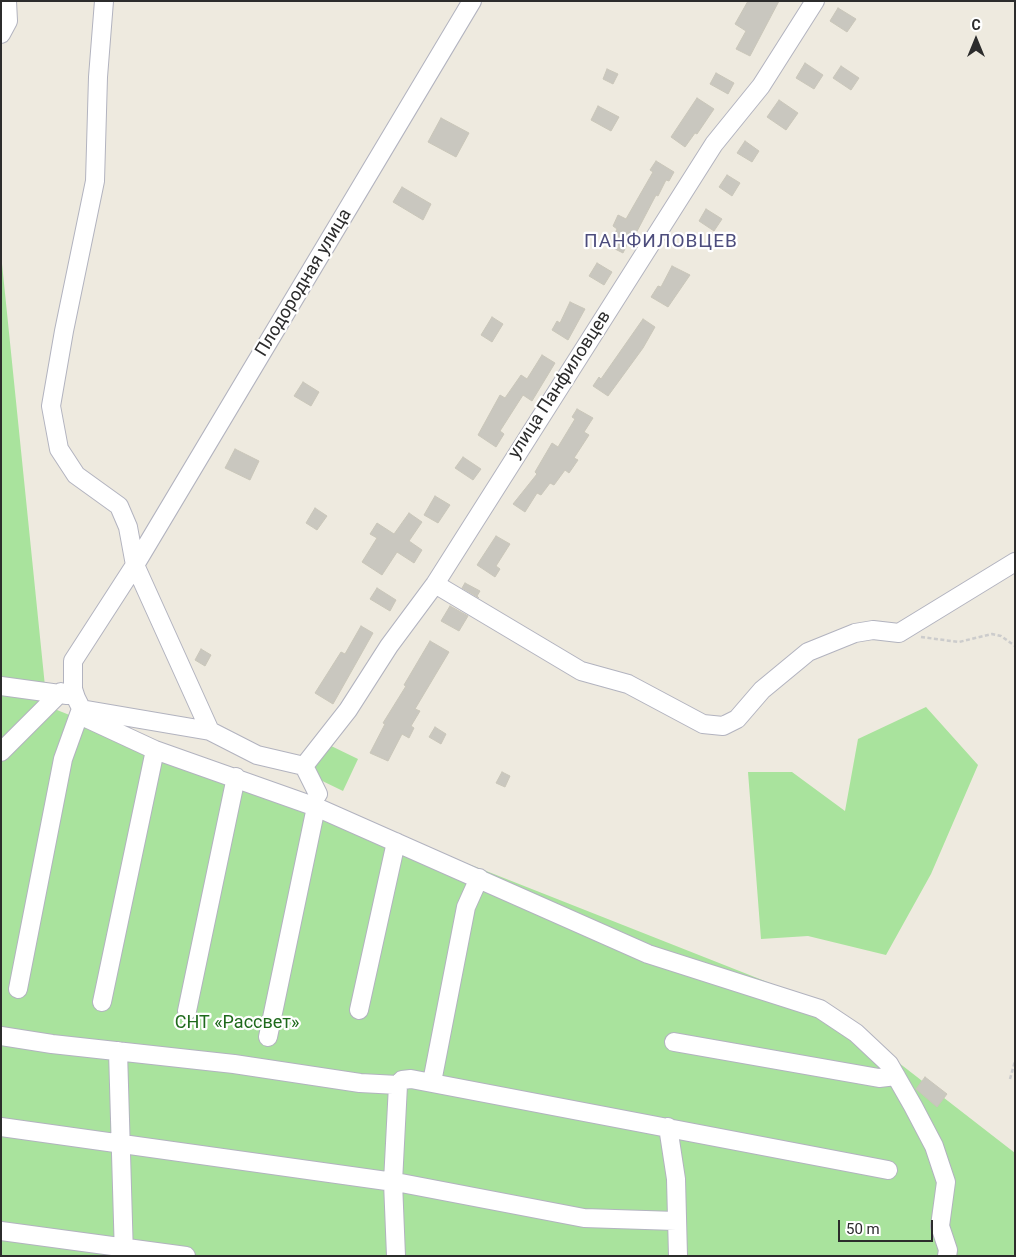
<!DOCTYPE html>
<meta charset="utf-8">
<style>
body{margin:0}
#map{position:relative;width:1016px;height:1257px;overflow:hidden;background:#eeeadf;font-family:Roboto,sans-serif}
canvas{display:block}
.frame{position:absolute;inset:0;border:2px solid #2c2c2c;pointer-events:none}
.north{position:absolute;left:951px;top:15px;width:50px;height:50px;-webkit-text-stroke:4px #fff;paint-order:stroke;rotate:0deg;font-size:14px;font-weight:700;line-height:20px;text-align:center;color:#2c2c2c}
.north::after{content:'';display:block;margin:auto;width:18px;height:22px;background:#2c2c2c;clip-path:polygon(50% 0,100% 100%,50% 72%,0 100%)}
.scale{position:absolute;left:838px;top:1220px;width:95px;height:22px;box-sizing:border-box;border:2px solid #2c2c2c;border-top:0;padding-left:6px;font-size:15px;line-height:18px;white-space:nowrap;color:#2c2c2c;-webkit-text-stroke:4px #fff;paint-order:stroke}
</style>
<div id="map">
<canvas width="1016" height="1257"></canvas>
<div class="frame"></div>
<div class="north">С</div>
<div class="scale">50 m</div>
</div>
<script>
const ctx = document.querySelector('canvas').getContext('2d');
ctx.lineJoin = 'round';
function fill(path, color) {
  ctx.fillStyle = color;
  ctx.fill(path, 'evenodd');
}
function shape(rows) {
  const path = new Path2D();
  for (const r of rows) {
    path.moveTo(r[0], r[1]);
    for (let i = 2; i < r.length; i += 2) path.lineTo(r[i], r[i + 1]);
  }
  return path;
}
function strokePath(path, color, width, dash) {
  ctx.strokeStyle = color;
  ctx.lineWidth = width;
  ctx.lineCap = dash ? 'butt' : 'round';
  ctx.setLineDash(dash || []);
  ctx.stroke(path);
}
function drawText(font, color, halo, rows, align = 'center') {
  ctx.font = font + ' Roboto,sans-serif';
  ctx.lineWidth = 4.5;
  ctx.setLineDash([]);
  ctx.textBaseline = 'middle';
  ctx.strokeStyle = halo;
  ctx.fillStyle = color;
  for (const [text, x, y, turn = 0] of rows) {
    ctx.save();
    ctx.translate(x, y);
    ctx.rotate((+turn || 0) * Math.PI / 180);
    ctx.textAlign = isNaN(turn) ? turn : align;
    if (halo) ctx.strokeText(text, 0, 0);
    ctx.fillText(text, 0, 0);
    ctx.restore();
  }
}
const green = shape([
 [1,254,47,706,72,716,86,713,823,1004,1015,1153,1015,1256,1,1256],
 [926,707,978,765,931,874,886,955,808,936,761,939,748,772,792,772,845,811,858,739],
 [325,743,358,759,343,791,310,775]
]);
const building = shape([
 [748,1,779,1,750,56,736,49,746,31,735,24,748,1],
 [838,8,856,19,847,32,830,21,838,8],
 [805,63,823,75,814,89,796,78,805,63],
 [841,66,859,78,851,90,833,78,841,66],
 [607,69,618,74,613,84,603,79,607,69],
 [716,73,734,83,728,94,710,84,716,73],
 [697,98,714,109,697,134,695,133,685,147,671,137,697,98],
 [779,100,798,113,786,130,767,117,779,100],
 [598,106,619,117,611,131,591,120,598,106],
 [441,118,469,133,456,157,428,142,441,118],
 [745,141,759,151,752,162,737,153,745,141],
 [656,161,674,172,669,181,666,180,658,196,656,195,634,237,631,236,623,253,609,246,617,229,613,226,618,215,626,219,653,172,650,170,656,161],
 [727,175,740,183,732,196,719,187,727,175],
 [402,187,431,204,423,220,393,202,402,187],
 [706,209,722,219,714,231,699,221,706,209],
 [597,263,612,272,604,285,589,276,597,263],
 [672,266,690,275,668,307,651,297,658,286,661,287,672,266],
 [570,302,585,309,568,340,552,330,557,321,560,323,570,302],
 [492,317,503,324,492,342,481,335,492,317],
 [643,319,655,327,643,348,608,396,593,386,599,377,601,379,643,319],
 [542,355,555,363,532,401,523,395,500,431,504,434,496,447,478,435,500,395,505,398,521,375,527,379,542,355],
 [303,382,319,392,311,406,294,396,303,382],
 [577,409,593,418,584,432,589,435,574,458,578,460,569,473,565,470,554,485,550,483,541,495,537,493,525,512,513,504,537,474,535,472,552,443,558,447,575,419,572,417,577,409],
 [235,449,259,461,250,480,225,468,235,449],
 [463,457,481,469,473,480,455,468,463,457],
 [435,496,450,505,438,523,424,515,435,496],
 [315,508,327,516,317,530,306,523,315,508],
 [409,513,422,522,409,541,422,550,414,563,397,552,382,575,362,562,377,538,370,534,377,523,394,534,409,513],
 [496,536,510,544,496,566,500,569,495,577,477,565,496,536],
 [465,583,480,591,477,596,479,598,462,588,465,583],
 [377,588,396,600,390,611,370,599,377,588],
 [450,606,468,616,459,631,441,621,450,606],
 [361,626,373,633,333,704,315,693,341,652,345,654,361,626],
 [430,641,449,652,415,709,420,711,411,726,414,728,409,738,402,734,388,761,370,753,385,724,383,723,406,686,404,685,430,641],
 [201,649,211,655,205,666,195,660,201,649],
 [435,727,446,734,441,744,429,737,435,727],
 [502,772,510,776,505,787,496,783,502,772],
 [925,1077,947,1094,937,1107,916,1089,925,1077]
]);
const path = shape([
 [921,637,959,642,992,634,1001,636,1015,646],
 [1010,1079,1015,1061]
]);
const minor = shape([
 [104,1,98,77,95,181,64,331,51,406,59,449,76,475,119,506,128,527,135,565,210,731,257,755,304,766,318,794],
 [472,1,135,565,73,661,73,689,76,698,86,718,155,750,316,807,648,954,820,1009,856,1033,889,1064,913,1106,934,1146,946,1182,940,1226,948,1250,947,1256],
 [1,34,8,21,7,1],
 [435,584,581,671,628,684,703,724,723,726,737,719,762,690,808,652,855,633,873,630,899,633,1015,562],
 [1,686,67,695],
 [1,752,61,692],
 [304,766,348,710,389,646,435,584,714,144,761,86,815,1],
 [18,989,63,759,81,709,210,731],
 [102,1002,155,750],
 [359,1010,396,842],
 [187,1011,236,777],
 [1,1036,52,1044,234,1064,360,1083,398,1085,402,1080,411,1079,888,1170],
 [268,1037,316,807],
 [674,1042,879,1078,896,1076],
 [118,1051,124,1256],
 [432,1082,466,907,479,878],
 [1,1127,401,1183,584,1218,676,1221],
 [668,1127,676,1179,678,1256],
 [1,1231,186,1256],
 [396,1256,393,1182,398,1085]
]);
const streetNames = [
 ["Плодородная улица",304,283,-59],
 ["улица Панфиловцев",560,385,-57]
];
const parkNames = [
 ["СНТ «Рассвет»",237,1023]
];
const neighbourhoodNames = [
 ["ПАНФИЛОВЦЕВ",661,242]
];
fill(green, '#a9e39d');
fill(building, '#c9c7bf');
strokePath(building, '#c9c6b9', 1);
strokePath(minor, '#b2b3bf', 20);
strokePath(path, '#ccc', 2.5, [4, 2.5]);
strokePath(minor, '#fff', 18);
drawText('18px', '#2c2c2c', '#fff', streetNames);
drawText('18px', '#1f6a1c', '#fff', parkNames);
ctx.letterSpacing = '1px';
drawText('19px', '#4d4d7d', '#fff', neighbourhoodNames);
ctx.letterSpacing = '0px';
</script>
